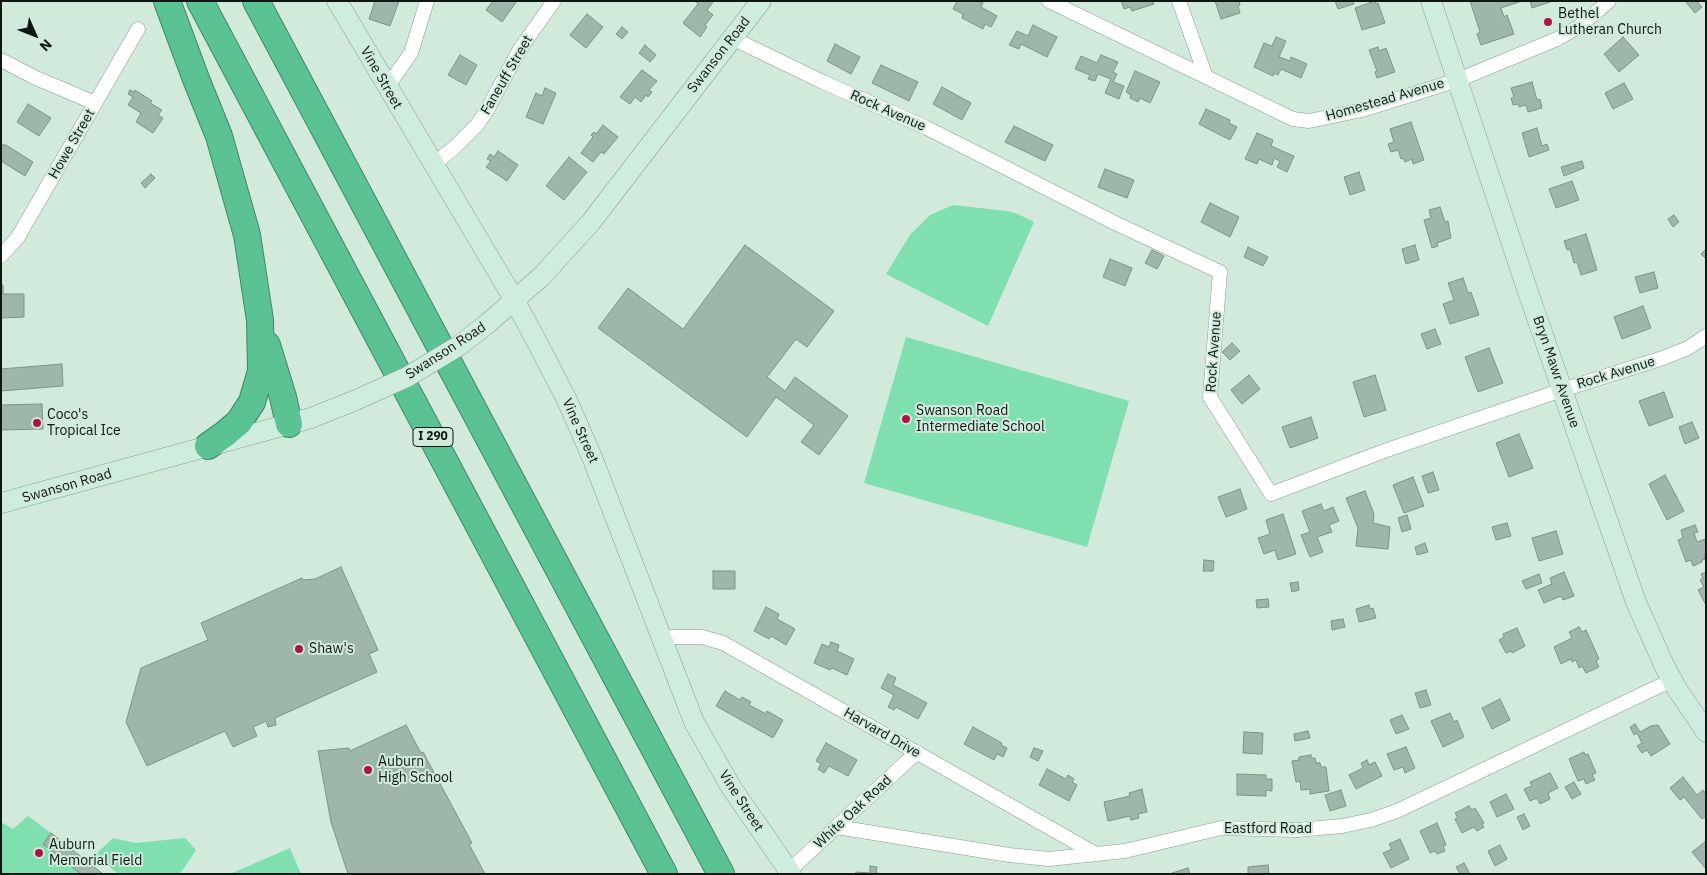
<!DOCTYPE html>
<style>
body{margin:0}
#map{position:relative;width:1707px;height:875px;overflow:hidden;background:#d1eadc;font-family:"IBM Plex Sans",sans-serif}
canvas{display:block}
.frame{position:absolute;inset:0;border:2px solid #0e1713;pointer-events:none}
.north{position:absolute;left:10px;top:10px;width:50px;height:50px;-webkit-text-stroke:4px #d1eadc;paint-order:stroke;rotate:134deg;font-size:14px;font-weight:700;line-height:20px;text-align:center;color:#0e1713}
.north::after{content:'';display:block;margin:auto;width:18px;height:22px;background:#0e1713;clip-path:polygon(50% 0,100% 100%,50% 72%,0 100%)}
</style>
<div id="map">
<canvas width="1707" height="875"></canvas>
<div class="frame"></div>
<div class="north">N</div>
</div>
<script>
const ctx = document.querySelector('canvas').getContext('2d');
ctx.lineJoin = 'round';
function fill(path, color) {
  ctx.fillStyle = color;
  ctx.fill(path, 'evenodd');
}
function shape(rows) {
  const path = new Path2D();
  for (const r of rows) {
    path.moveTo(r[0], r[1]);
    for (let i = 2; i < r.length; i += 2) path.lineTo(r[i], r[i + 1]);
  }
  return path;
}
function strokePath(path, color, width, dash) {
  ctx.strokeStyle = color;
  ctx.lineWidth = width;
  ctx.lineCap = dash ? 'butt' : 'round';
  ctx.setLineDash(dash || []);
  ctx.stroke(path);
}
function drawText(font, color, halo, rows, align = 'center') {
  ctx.font = font + ' "IBM Plex Sans",sans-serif';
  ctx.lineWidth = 4;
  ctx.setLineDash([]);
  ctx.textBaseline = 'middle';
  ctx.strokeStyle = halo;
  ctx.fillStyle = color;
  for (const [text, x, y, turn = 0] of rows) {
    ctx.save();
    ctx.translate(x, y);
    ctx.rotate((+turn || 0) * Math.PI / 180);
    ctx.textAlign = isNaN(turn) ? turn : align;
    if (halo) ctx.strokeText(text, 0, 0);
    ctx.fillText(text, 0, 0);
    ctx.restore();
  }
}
const green = shape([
 [953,205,1007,211,1018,214,1034,222,988,326,886,274,910,235,930,215],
 [906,337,1129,401,1087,547,864,483],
 [28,816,51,833,103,874,1,874,1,822,13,829],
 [113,838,135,843,185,838,196,850,180,874,118,874,95,855],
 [290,848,301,874,230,874]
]);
const building = shape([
 [375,1,399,1,390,26,369,19,375,1],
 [493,1,517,1,502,22,486,10,493,1],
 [695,1,714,1,707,10,713,15,705,25,707,27,700,37,683,23,698,4,695,1],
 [957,1,978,1,983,3,981,7,997,16,991,27,985,24,983,29,962,18,963,14,953,9,957,1],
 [1121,1,1153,1,1154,4,1132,11,1130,7,1124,9,1121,1],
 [1215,1,1239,1,1240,5,1238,6,1240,13,1221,19,1215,1],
 [1335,1,1353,1,1354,4,1338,9,1335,1],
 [1375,1,1376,4,1378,3,1385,23,1362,30,1355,8,1375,1],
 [1470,1,1522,1,1501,8,1504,17,1507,15,1514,34,1481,45,1477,34,1480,32,1470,1],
 [1530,1,1553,1,1532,8,1530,1],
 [1685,1,1700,1,1698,3,1702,7,1695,13,1685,1],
 [587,14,603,27,586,48,570,35,587,14],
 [1033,25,1057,37,1047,57,1021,44,1019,49,1009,45,1017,31,1028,36,1033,25],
 [622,27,628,32,622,39,616,34,622,27],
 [1276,37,1286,41,1279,57,1290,61,1291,57,1307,64,1301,78,1281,69,1278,75,1274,73,1273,76,1254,67,1264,43,1272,46,1276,37],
 [1623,37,1639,55,1619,72,1604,54,1623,37],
 [835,44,860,57,851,74,827,61,835,44],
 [645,45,656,55,650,62,639,53,645,45],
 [1378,47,1379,51,1386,48,1395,72,1377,78,1375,72,1377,71,1369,50,1378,47],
 [460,55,477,65,466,85,448,75,460,55],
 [1101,55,1118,62,1113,72,1117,74,1113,82,1124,86,1119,99,1105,93,1111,79,1098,74,1095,81,1088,79,1090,75,1075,69,1081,56,1097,63,1101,55],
 [881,65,918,82,909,101,872,83,881,65],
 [642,70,657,81,649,90,652,92,648,97,646,95,641,102,635,97,630,104,620,97,642,70],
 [1135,71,1160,82,1150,103,1140,98,1138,102,1130,98,1131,95,1126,92,1135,71],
 [1532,82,1537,100,1540,99,1542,108,1528,112,1526,105,1519,107,1518,104,1513,105,1511,98,1514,97,1511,88,1532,82],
 [1624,83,1633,99,1613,109,1605,93,1624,83],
 [942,87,971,103,962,120,933,104,942,87],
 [545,88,556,93,543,124,526,117,536,93,542,96,545,88],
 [130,90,134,92,135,90,152,101,150,103,162,110,158,115,163,118,153,133,136,122,141,113,128,105,133,97,128,94,130,90],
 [28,104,51,118,39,136,17,122,28,104],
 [1206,109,1230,120,1229,123,1237,127,1230,140,1199,124,1206,109],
 [1411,122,1424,160,1413,164,1412,159,1405,162,1403,158,1401,159,1398,150,1391,152,1388,144,1394,142,1390,129,1411,122],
 [603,125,618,137,604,154,601,152,593,162,581,153,593,137,591,135,594,132,596,134,603,125],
 [1014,126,1053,145,1045,161,1005,142,1014,126],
 [1537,128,1542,146,1547,144,1549,150,1529,157,1522,133,1537,128],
 [1257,133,1273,140,1271,146,1294,156,1287,172,1277,167,1280,161,1274,158,1272,165,1259,159,1257,164,1245,159,1257,133],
 [1,145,6,145,33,162,25,176,1,161,1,145],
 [498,151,518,165,507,181,486,167,491,161,487,159,490,154,494,157,498,151],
 [569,157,587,172,564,200,546,186,569,157],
 [1582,161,1584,168,1564,176,1561,167,1582,161],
 [1105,169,1134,180,1127,198,1098,187,1105,169],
 [1359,172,1365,190,1350,195,1344,177,1359,172],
 [151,174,155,178,145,188,141,183,151,174],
 [1572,181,1579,200,1556,208,1549,189,1572,181],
 [1210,203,1239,217,1230,237,1201,222,1210,203],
 [1440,207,1445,222,1448,221,1451,238,1437,243,1438,246,1432,248,1424,220,1431,218,1429,210,1440,207],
 [1674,215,1679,222,1673,227,1668,219,1674,215],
 [1586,234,1597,270,1581,275,1577,262,1574,263,1570,249,1567,250,1564,241,1586,234],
 [745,245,834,311,807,347,796,339,767,377,785,391,795,377,848,416,819,455,801,442,814,425,776,397,747,437,598,328,628,288,683,329,745,245],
 [1415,245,1419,260,1406,264,1402,249,1415,245],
 [1248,247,1268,257,1263,266,1244,257,1248,247],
 [1706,249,1706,259,1701,254,1706,249],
 [1152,250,1164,256,1157,269,1145,263,1152,250],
 [1110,259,1132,268,1125,286,1103,277,1110,259],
 [1654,272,1658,288,1640,293,1635,277,1654,272],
 [1463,278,1468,293,1471,292,1479,315,1450,324,1443,304,1454,300,1448,283,1463,278],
 [1,285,3,285,3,294,24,294,24,317,1,318,1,285],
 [1643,306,1651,328,1622,339,1614,317,1643,306],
 [1435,329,1441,344,1427,349,1421,334,1435,329],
 [1232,343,1240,351,1230,360,1222,352,1232,343],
 [1489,348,1503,383,1478,392,1465,357,1489,348],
 [62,364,63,386,1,391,1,369,62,364],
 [1249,375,1260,389,1242,404,1231,390,1249,375],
 [1375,375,1386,410,1364,417,1353,382,1375,375],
 [1664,392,1673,417,1649,426,1639,401,1664,392],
 [42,404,43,429,1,430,1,405,42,404],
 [1311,417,1318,438,1290,448,1282,427,1311,417],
 [1692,422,1699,438,1685,444,1679,427,1692,422],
 [1519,434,1533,468,1509,477,1496,443,1519,434],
 [1433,472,1439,490,1428,493,1422,476,1433,472],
 [1665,475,1684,511,1667,520,1649,484,1665,475],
 [1413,477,1424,506,1404,513,1393,485,1413,477],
 [1240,489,1247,509,1226,517,1218,497,1240,489],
 [1365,491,1374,514,1373,523,1390,527,1388,549,1356,546,1358,528,1346,498,1365,491],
 [1321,504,1324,511,1333,507,1339,521,1329,525,1332,532,1317,537,1323,552,1310,557,1301,535,1310,532,1302,511,1321,504],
 [1283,514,1296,554,1278,560,1275,550,1264,554,1258,538,1270,534,1266,520,1283,514],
 [1407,515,1411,529,1402,532,1398,518,1407,515],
 [1507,523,1511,536,1496,540,1492,527,1507,523],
 [1695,525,1698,532,1694,533,1697,542,1705,539,1706,554,1704,555,1705,559,1702,560,1702,562,1693,566,1691,560,1686,562,1678,540,1683,538,1681,530,1695,525],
 [1556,531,1563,554,1539,561,1532,538,1556,531],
 [1425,543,1428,552,1417,555,1415,547,1425,543],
 [1204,560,1214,561,1213,571,1203,571,1204,560],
 [341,567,378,650,369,654,377,672,275,718,276,725,268,727,266,721,253,727,257,736,233,747,225,731,147,766,126,722,141,668,208,640,201,623,302,578,303,580,315,579,341,567],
 [713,571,735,571,735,589,713,589,713,571],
 [1564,572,1574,596,1563,600,1561,596,1544,603,1538,590,1552,584,1550,578,1564,572],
 [1706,572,1706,605,1698,590,1704,587,1700,580,1703,578,1701,574,1706,572],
 [1539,574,1542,583,1526,589,1522,581,1539,574],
 [1298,582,1299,590,1292,592,1290,583,1298,582],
 [1268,599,1269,607,1257,608,1256,600,1268,599],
 [1369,605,1370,609,1373,608,1376,618,1359,622,1356,609,1369,605],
 [766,607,779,614,777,619,795,629,786,645,771,636,769,639,754,631,766,607],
 [1343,619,1345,627,1332,630,1331,621,1343,619],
 [1579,627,1582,632,1586,630,1599,659,1596,661,1599,667,1586,673,1582,666,1579,668,1576,660,1572,662,1571,659,1561,664,1554,647,1572,638,1569,632,1579,627],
 [1517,628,1525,646,1512,653,1511,651,1506,653,1499,640,1504,637,1503,634,1517,628],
 [831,642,839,645,837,651,854,659,847,675,832,668,830,670,814,663,822,644,829,647,831,642],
 [888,674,896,678,893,685,927,703,918,719,896,707,894,710,888,707,894,695,881,688,888,674],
 [1426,690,1431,705,1420,708,1415,693,1426,690],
 [725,691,740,700,742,697,751,702,749,705,766,714,767,711,783,720,773,738,716,706,725,691],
 [1500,699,1510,720,1492,729,1482,708,1500,699],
 [1450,713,1454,722,1457,720,1464,737,1443,747,1431,721,1450,713],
 [1402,715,1409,729,1396,734,1390,720,1402,715],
 [1635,724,1640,732,1651,726,1658,725,1670,744,1651,756,1647,750,1642,753,1637,746,1642,743,1637,733,1634,735,1630,727,1635,724],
 [406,725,421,753,423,752,472,843,469,844,485,874,348,874,331,822,318,751,349,748,350,751,406,725],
 [973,727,1002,743,1001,745,1007,748,1003,757,997,754,994,760,964,744,973,727],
 [1308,731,1310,738,1295,741,1294,734,1308,731],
 [1244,732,1263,733,1262,754,1243,753,1244,732],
 [826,743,857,760,848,776,829,766,824,773,818,769,821,764,816,761,826,743],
 [1406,747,1415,768,1405,773,1403,767,1394,770,1387,754,1406,747],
 [1034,748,1043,751,1038,761,1030,757,1034,748],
 [1584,752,1585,755,1588,754,1596,773,1592,775,1595,780,1586,784,1584,779,1578,781,1569,759,1584,752],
 [1311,755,1311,758,1315,758,1316,763,1320,763,1321,767,1326,767,1329,791,1310,794,1310,789,1301,790,1300,781,1296,782,1292,761,1299,760,1299,757,1311,755],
 [1367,760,1369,765,1375,762,1382,776,1356,789,1349,775,1363,768,1361,763,1367,760],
 [1047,769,1066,779,1068,775,1074,779,1072,782,1077,785,1069,801,1039,785,1047,769],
 [1550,773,1558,788,1548,793,1550,799,1540,804,1537,798,1530,801,1524,789,1532,786,1530,782,1550,773],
 [1237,774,1266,775,1266,779,1272,779,1272,791,1266,790,1266,796,1237,795,1237,774],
 [1683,777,1697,795,1703,790,1706,794,1706,816,1702,819,1684,797,1680,800,1670,788,1683,777],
 [1574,782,1581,794,1572,799,1565,787,1574,782],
 [1142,789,1147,812,1138,814,1139,818,1131,820,1130,816,1108,821,1104,802,1130,796,1129,793,1142,789],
 [1341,790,1346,806,1330,811,1325,795,1341,790],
 [1506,794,1514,809,1497,817,1490,802,1506,794],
 [1469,806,1472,810,1475,808,1484,823,1482,824,1484,827,1477,831,1474,827,1462,833,1455,819,1458,818,1455,813,1469,806],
 [1524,814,1530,826,1523,830,1517,817,1524,814],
 [1437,823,1446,845,1443,846,1445,851,1437,854,1435,851,1430,853,1420,831,1437,823],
 [51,833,103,874,81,874,43,844,51,833],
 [1400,839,1409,859,1391,868,1383,853,1392,849,1389,844,1400,839],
 [1706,841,1706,869,1692,852,1706,841],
 [1500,845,1507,859,1495,866,1488,851,1500,845],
 [1464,863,1470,874,1460,874,1456,867,1464,863],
 [1268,865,1269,874,1248,874,1248,867,1268,865],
 [870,866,877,867,876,873,886,874,855,874,856,872,870,873,870,866],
 [1188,868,1190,874,1169,874,1188,868]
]);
const street = shape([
 [1049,1,1293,119,1309,121,1362,110,1458,80,1557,39,1580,26,1609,1],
 [1179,1,1206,77],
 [732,38,823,82,927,128,1115,223,1220,272,1210,397,1271,494,1384,451,1562,390,1663,358,1688,348,1706,336],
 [1,60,36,78,95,103],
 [387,87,411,53,427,1],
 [433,165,455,147,477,125,486,112,520,49,554,1],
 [1,256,18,237,138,29],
 [661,637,702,637,723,643,1096,854],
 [837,827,1009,855,1049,859,1125,851,1221,828,1297,830,1342,826,1371,820,1397,811,1672,680],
 [789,871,917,752]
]);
const secondary = shape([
 [337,1,515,301,539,346,566,398,592,457,694,722,731,787,791,874],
 [1431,1,1528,292,1636,602,1664,665,1677,689,1706,732],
 [487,324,542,276,591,222,761,1],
 [1,503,311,418,356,400]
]);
const highway = shape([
 [167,1,196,79,219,136,247,235,260,320,261,371,252,402,239,422,225,434,208,446],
 [200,1,664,874],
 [256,1,721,874],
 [267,345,283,397,289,424]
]);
const secondaryBridge = shape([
 [356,400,407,377,460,345,487,324]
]);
const markers = [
 [1548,22,5,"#aa1544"],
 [906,419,5,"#aa1544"],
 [37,423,5,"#aa1544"],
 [299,649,5,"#aa1544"],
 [368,770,5,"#aa1544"],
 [39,853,5,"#aa1544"]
];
const shields = [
 [433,437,40]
];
const shieldNames = [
 ["I 290",433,437]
];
const poiNames = [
 ["Bethel",1558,14],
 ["Lutheran Church",1558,30],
 ["Swanson Road",916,411],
 ["Intermediate School",916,427],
 ["Coco's",47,415],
 ["Tropical Ice",47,431],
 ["Shaw's",309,649],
 ["Auburn",378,762],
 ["High School",378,778],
 ["Auburn",49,845],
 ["Memorial Field",49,861]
];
const streetNames = [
 ["Swanson Road",719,55,-52],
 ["Faneuff Street",507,75,-60],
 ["Vine Street",381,78,60],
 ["Homestead Avenue",1385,100,-16],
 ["Rock Avenue",888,111,24],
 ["Howe Street",72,144,-60],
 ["Swanson Road",446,351,-33],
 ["Rock Avenue",1214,352,-86],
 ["Bryn Mawr Avenue",1556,372,71],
 ["Rock Avenue",1616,373,-17],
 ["Vine Street",580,431,66],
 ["Swanson Road",67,486,-16],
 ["Harvard Drive",882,733,30],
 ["Vine Street",741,801,57],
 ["White Oak Road",853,812,-43],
 ["Eastford Road",1268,829]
];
fill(green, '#7fdfaf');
fill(building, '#9fb7aa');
strokePath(building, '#7d9487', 1);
strokePath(street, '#869e91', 15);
strokePath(secondary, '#869e91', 21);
strokePath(highway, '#408766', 28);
strokePath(street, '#fff', 14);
strokePath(secondary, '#ceeddf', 20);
strokePath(highway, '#5bc393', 26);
strokePath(secondaryBridge, '#869e91', 21, []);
strokePath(secondaryBridge, '#ceeddf', 20);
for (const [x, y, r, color] of markers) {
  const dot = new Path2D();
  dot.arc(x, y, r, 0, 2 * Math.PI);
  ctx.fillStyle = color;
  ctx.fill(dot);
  strokePath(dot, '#d1eadc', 2);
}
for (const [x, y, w] of shields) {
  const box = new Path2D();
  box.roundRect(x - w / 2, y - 9.5, w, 19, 4);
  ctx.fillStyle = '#d1eadc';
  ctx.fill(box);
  strokePath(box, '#0e1713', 1);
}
drawText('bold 12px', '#0e1713', null, shieldNames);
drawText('14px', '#0e1713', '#d1eadc', poiNames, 'left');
drawText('14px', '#0e1713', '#d1eadc', streetNames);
</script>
